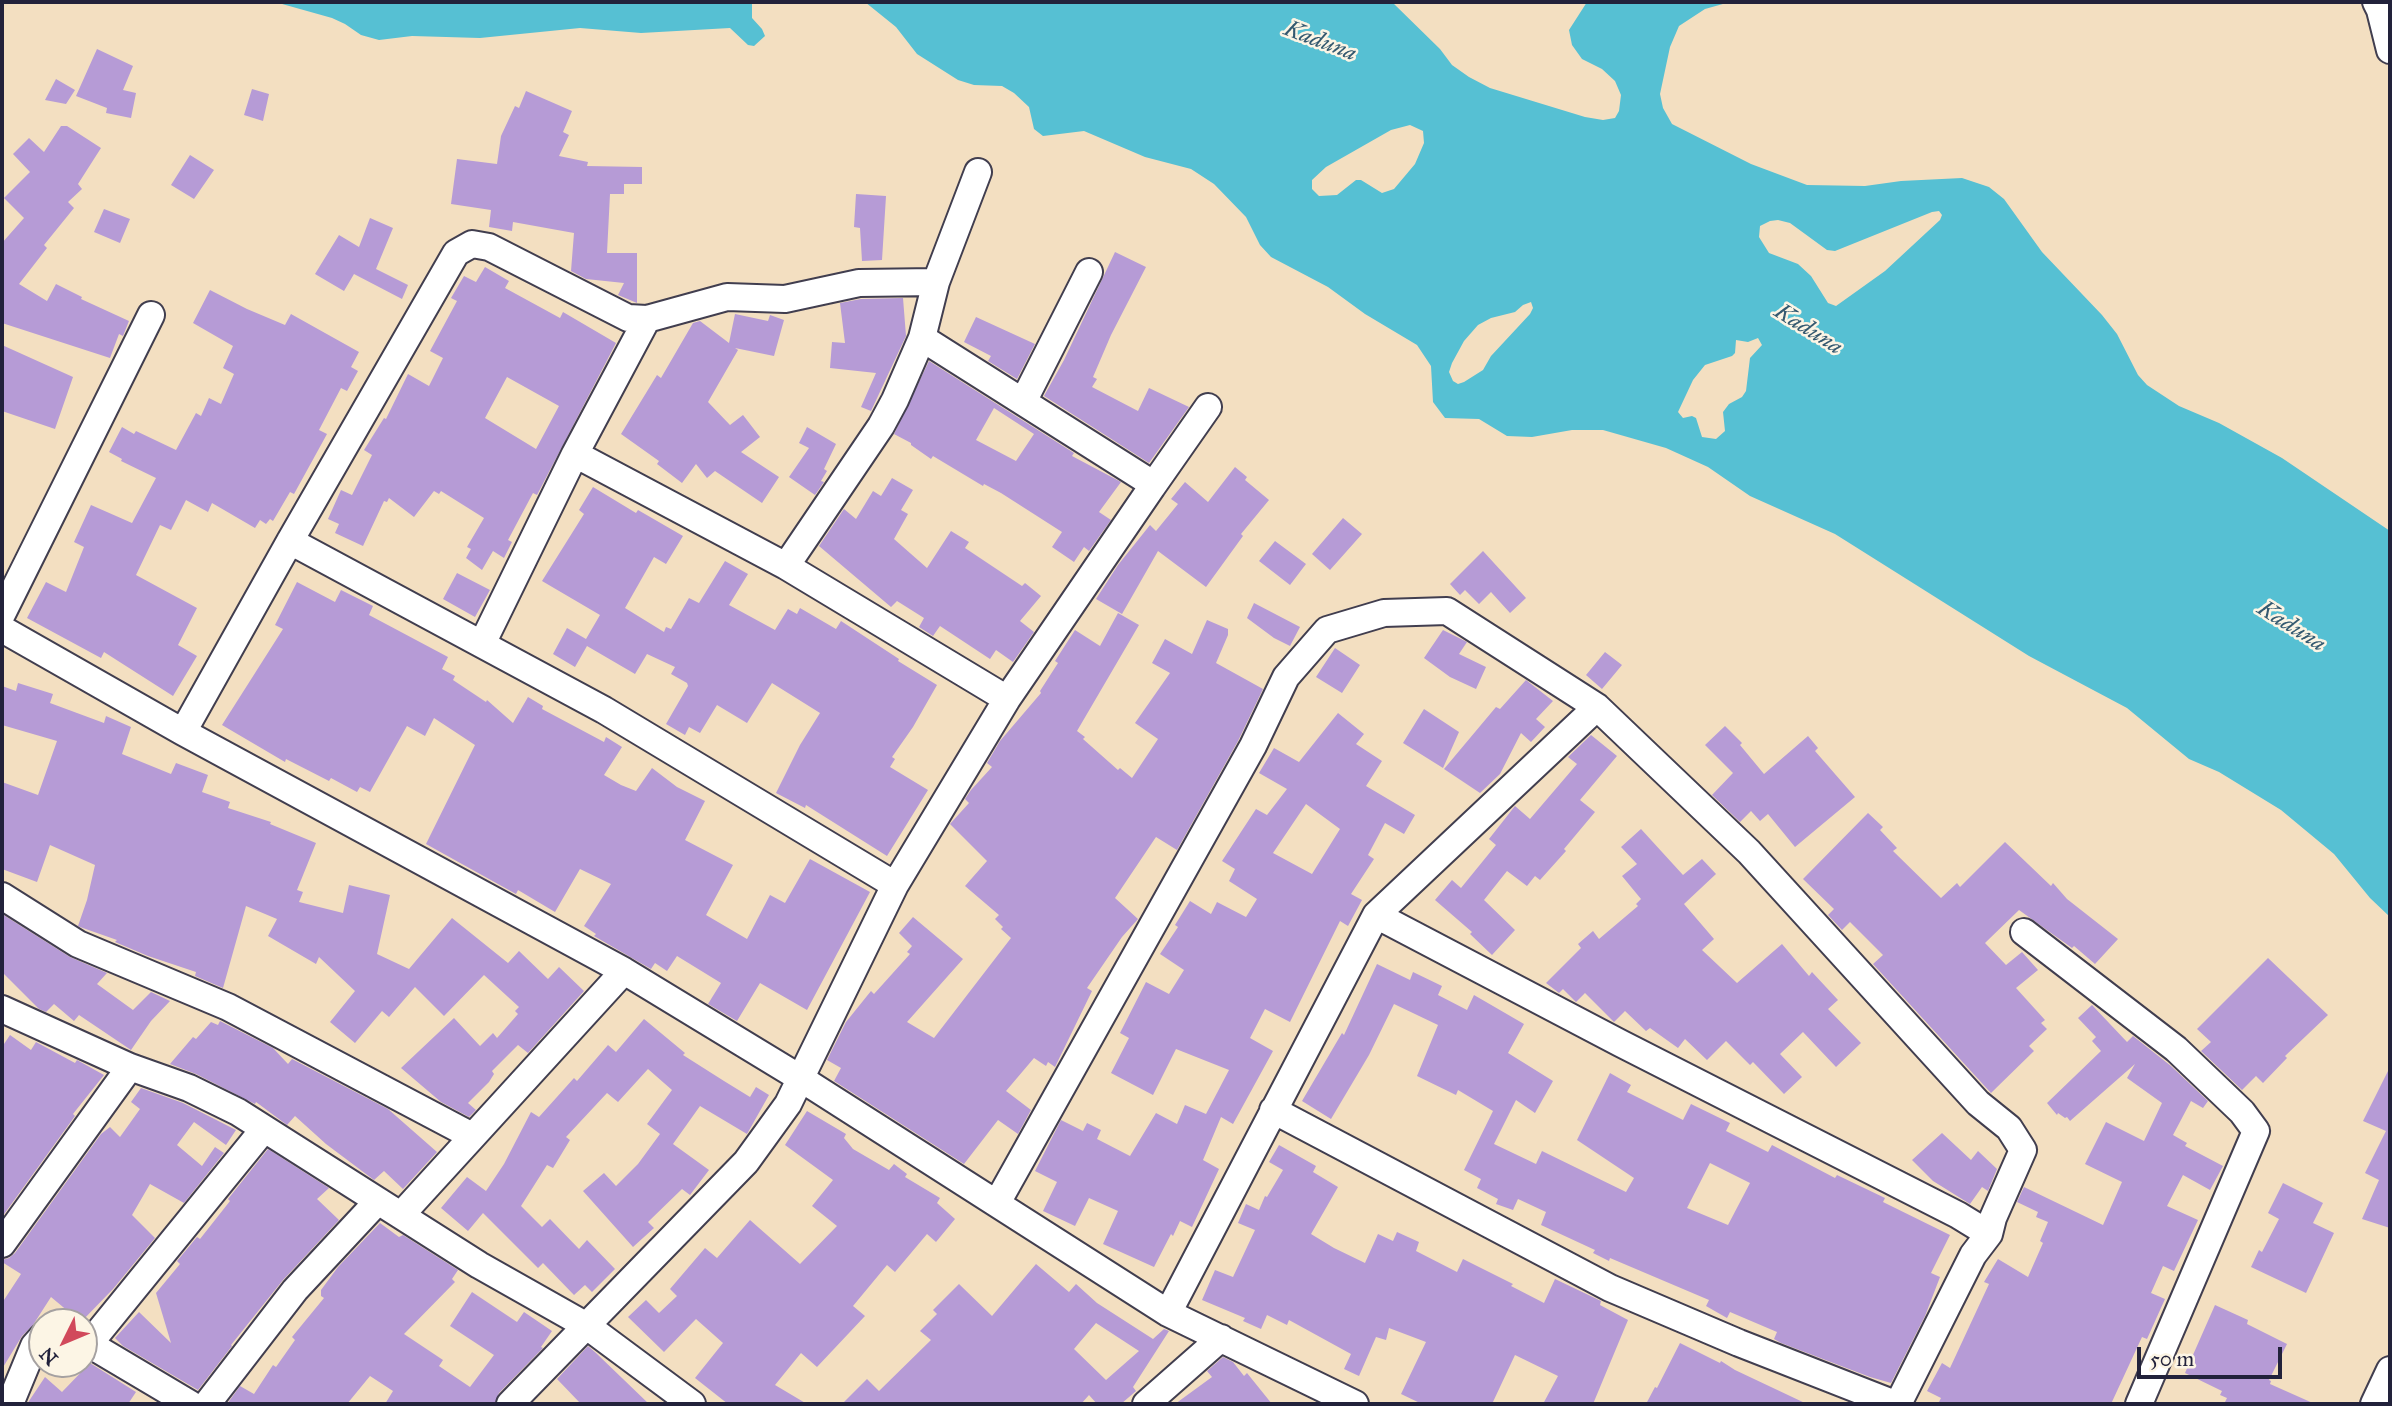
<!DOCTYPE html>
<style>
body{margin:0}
#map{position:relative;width:2392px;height:1406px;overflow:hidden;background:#f3dfc1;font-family:"IM FELL Great Primer",serif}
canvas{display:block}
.frame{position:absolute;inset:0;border:4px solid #22223b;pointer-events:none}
.north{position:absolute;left:28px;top:1308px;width:70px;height:70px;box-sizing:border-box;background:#fcf5e5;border:2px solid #a5a1a1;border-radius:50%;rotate:227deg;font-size:19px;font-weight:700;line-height:28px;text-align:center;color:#22223b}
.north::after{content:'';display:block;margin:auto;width:24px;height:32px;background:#d1495b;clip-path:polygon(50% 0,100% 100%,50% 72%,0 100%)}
.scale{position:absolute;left:2137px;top:1347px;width:145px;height:32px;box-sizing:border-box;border:4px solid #22223b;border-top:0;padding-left:9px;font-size:21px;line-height:24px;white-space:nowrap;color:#22223b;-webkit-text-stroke:5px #fcf5e5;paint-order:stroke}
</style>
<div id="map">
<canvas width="2392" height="1406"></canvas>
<div class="frame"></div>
<div class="north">N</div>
<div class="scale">50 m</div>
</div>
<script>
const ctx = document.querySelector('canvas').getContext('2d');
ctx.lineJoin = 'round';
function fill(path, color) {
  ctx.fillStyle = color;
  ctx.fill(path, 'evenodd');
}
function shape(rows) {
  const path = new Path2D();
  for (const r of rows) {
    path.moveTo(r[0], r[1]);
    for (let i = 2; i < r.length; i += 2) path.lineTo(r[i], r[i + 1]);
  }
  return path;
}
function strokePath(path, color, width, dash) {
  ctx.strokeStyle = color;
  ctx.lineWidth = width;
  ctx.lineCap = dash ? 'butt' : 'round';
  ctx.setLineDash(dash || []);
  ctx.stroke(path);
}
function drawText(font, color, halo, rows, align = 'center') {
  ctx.font = font + ' "IM FELL Great Primer",serif';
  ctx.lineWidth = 5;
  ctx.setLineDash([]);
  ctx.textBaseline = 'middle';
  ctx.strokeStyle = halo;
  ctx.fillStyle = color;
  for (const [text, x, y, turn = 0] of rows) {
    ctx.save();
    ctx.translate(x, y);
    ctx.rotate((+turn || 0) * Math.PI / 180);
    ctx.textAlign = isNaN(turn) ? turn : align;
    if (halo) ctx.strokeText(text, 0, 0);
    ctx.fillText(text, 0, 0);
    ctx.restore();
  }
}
const water = shape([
 [275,2,752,2,752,18,762,29,765,36,754,46,748,45,730,28,641,33,580,28,480,38,412,36,379,40,361,35,345,24,332,18],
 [865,2,1392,2,1440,49,1452,65,1469,77,1490,88,1585,117,1603,120,1615,118,1619,111,1621,95,1615,81,1602,69,1582,59,1572,45,1569,30,1587,2,1730,2,1705,9,1679,26,1670,47,1660,94,1663,108,1672,124,1751,164,1807,185,1865,186,1901,181,1962,178,1989,187,2004,199,2042,252,2102,315,2117,334,2138,375,2147,385,2179,406,2219,423,2282,458,2390,531,2390,917,2370,898,2334,854,2281,810,2219,772,2189,759,2127,708,2029,656,1835,534,1750,496,1708,467,1666,448,1603,430,1572,430,1532,437,1507,436,1479,419,1445,418,1433,402,1431,366,1417,345,1365,314,1328,287,1271,257,1260,245,1246,217,1214,184,1191,169,1145,157,1084,131,1043,136,1034,129,1029,107,1014,93,1002,86,974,85,958,80,917,54,896,27],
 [1410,125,1423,131,1424,143,1415,164,1394,189,1382,193,1361,180,1356,180,1337,195,1319,196,1312,189,1312,180,1326,167,1391,130],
 [1939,211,1942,215,1940,220,1885,271,1836,306,1828,303,1811,276,1798,264,1769,253,1759,237,1760,226,1770,221,1778,220,1790,223,1827,250,1835,251,1932,212],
 [1531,302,1533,308,1530,314,1491,356,1483,370,1464,382,1458,384,1453,381,1449,372,1452,363,1464,341,1478,325,1491,318,1515,312,1523,305],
 [1758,338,1762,345,1750,358,1746,391,1742,397,1729,404,1723,412,1725,431,1716,439,1702,437,1696,418,1692,416,1683,418,1678,412,1693,380,1705,365,1732,356,1735,353,1736,340,1748,342]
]);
const building = shape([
 [97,49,133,66,123,90,136,93,131,118,106,113,107,108,76,96],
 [56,79,75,90,66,104,45,100],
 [252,89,269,94,263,121,244,115],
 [526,91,572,111,563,132,569,135,559,156,588,162,587,166,642,167,642,184,624,184,624,194,610,194,607,253,637,253,637,303,618,295,624,283,586,279,571,271,574,233,513,222,512,231,489,227,491,210,451,204,457,159,497,164,501,136,515,106,519,108],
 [61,126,67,126,101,148,78,184,82,189,68,202,74,208,44,245,47,248,19,284,47,301,56,284,82,297,81,299,129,321,123,336,119,334,110,358,2,323,2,243,24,218,4,198,30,172,13,154,29,138,44,152],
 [190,155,214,170,194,199,171,185],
 [856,194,886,196,882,260,862,261,860,228,854,227],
 [104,209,130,219,120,243,94,232],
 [370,218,393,228,376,269,408,285,402,299,354,274,344,291,315,274,339,235,359,247],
 [1115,252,1146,267,1111,335,1093,377,1097,379,1092,387,1138,411,1149,388,1189,407,1149,463,1044,396,1064,360],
 [485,267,509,281,505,288,560,318,563,312,616,343,537,495,533,493,508,540,512,542,504,558,493,551,482,570,466,558,471,549,467,547,484,518,441,491,439,494,434,491,414,517,389,498,387,502,384,501,363,546,335,533,339,524,328,519,341,490,352,495,372,455,364,450,384,418,386,419,408,374,429,386,443,358,430,351,457,301,451,298,464,276,476,282],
 [507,377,559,406,536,449,485,418],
 [210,290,247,309,285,325,291,314,359,352,351,367,358,371,347,391,341,388,319,430,327,434,294,494,290,492,273,521,270,519,266,524,260,520,255,528,212,503,208,512,186,500,171,530,160,525,136,575,197,608,178,645,197,656,173,696,104,652,101,658,27,618,46,582,66,592,84,547,74,542,91,505,132,523,156,478,121,461,122,459,109,452,122,427,134,434,136,431,176,450,196,413,201,416,209,398,221,404,234,374,223,368,233,346,193,323],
 [903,298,906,336,871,411,861,407,876,373,830,368,832,342,845,343,840,303,861,299],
 [735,314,768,321,770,315,784,320,774,356,735,348,738,350,708,402,730,425,743,415,760,437,741,452,779,477,762,503,715,471,707,478,696,464,682,483,657,464,659,461,621,434,657,375,661,378,693,323,700,321,729,343],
 [976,317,1035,344,1017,379,988,361,991,356,964,342],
 [2,345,73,377,55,429,2,411],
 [929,361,1074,453,1072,456,1121,482,1099,512,1111,520,1089,551,1084,547,1074,562,1052,547,1062,532,1001,493,984,484,983,486,933,456,931,459,911,445,911,443,894,434],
 [994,408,1034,434,1016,461,976,440],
 [807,427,836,444,824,469,827,471,821,481,824,482,815,495,789,477,809,448,799,443],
 [1235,467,1247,477,1245,480,1269,500,1241,534,1243,536,1206,587,1158,551,1122,614,1096,599,1118,565,1150,525,1156,531,1178,504,1171,499,1185,482,1208,502],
 [892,478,913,490,901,510,908,514,894,539,927,568,951,531,969,542,965,548,1022,586,1025,583,1041,596,1020,621,1034,632,1013,662,996,650,990,659,940,626,933,636,919,627,924,618,897,601,891,607,819,546,844,509,856,519,873,491,881,496],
 [593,487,636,513,638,510,683,536,666,564,654,557,625,608,664,632,666,627,671,629,689,598,699,603,725,561,748,574,729,605,775,630,788,609,797,614,800,608,836,629,841,621,899,659,898,661,937,685,913,727,892,757,895,759,890,767,928,790,887,856,806,805,805,808,776,793,800,745,820,713,772,683,747,723,717,705,700,733,689,727,685,735,666,724,688,686,687,683,671,674,675,667,647,654,635,674,587,646,575,667,553,654,567,628,586,639,600,615,542,581,584,514,579,510],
 [1343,518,1362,534,1330,570,1312,554],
 [1275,541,1306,564,1290,585,1259,561],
 [1483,551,1526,598,1510,613,1491,592,1479,604,1465,590,1460,595,1450,584],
 [457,573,490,590,475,617,443,599],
 [297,582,335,602,341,590,373,606,369,615,448,657,442,669,455,676,453,680,486,702,487,700,513,723,528,697,543,706,542,709,604,742,606,737,622,747,604,775,621,785,636,791,652,768,677,787,705,801,685,840,733,865,706,915,747,939,770,895,785,903,810,859,870,892,807,1010,760,983,737,1021,708,1004,721,983,677,956,667,971,655,963,651,969,594,936,596,934,584,926,611,884,580,869,555,912,518,890,516,894,426,844,475,745,434,718,425,736,407,726,370,792,360,787,357,792,331,778,329,781,286,759,285,762,222,725,283,629,275,625],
 [1254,603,1300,627,1290,646,1274,638,1247,618],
 [1118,613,1139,625,1077,731,1085,737,1083,739,1118,770,1120,768,1132,778,1158,739,1135,723,1170,673,1152,663,1165,639,1192,654,1207,620,1228,629,1228,635,1216,663,1263,689,1238,741,1177,850,1156,837,1115,898,1138,919,1122,937,1087,988,1092,991,1055,1067,1048,1062,1046,1066,1034,1058,1006,1091,1031,1110,1018,1134,998,1120,964,1164,834,1081,841,1068,827,1060,846,1022,871,991,874,994,910,954,907,952,912,946,899,933,913,917,963,959,907,1022,934,1038,1011,938,1001,929,1003,927,995,919,999,915,965,886,987,861,950,824,969,803,965,799,971,790,992,767,987,763,1000,741,1041,693,1040,691,1058,663,1055,661,1075,630,1100,646],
 [1443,630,1467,642,1459,654,1486,667,1476,689,1450,677,1424,658],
 [1335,648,1360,665,1342,693,1316,677],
 [1605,652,1622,665,1602,689,1586,675],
 [1526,680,1553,701,1536,719,1545,727,1531,742,1521,733,1500,774,1480,793,1444,769,1496,707,1500,709],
 [18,683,53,694,50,703,104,723,106,716,131,727,122,754,171,774,176,763,208,775,202,792,230,802,228,808,271,822,270,824,316,843,297,890,303,892,299,902,343,913,349,885,390,895,377,954,409,969,452,918,508,963,519,951,548,979,559,967,584,991,528,1053,518,1045,492,1071,494,1074,489,1082,468,1103,476,1110,469,1117,441,1102,401,1068,454,1018,480,1046,493,1033,497,1038,518,1014,515,1011,519,1007,484,975,444,1016,415,987,389,1017,382,1011,355,1043,330,1022,355,991,319,957,316,964,268,936,277,919,246,906,223,988,195,976,196,972,148,956,115,942,117,940,80,927,78,926,87,900,95,865,50,845,37,882,2,869,2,782,38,795,57,741,2,725,2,686,16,691],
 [1424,709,1459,732,1443,768,1403,743],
 [1338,713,1364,734,1356,744,1382,761,1366,786,1415,815,1404,834,1385,823,1368,855,1374,859,1351,894,1362,900,1348,926,1340,921,1290,1022,1265,1009,1250,1038,1273,1051,1233,1124,1221,1117,1203,1160,1219,1169,1192,1227,1180,1221,1173,1236,1171,1234,1154,1267,1103,1244,1118,1211,1089,1198,1075,1226,1043,1211,1057,1182,1035,1171,1061,1120,1083,1131,1087,1123,1101,1130,1097,1139,1130,1156,1156,1113,1177,1124,1185,1105,1206,1114,1229,1070,1176,1049,1153,1095,1111,1073,1129,1038,1120,1033,1146,982,1169,994,1184,970,1160,954,1178,927,1175,925,1190,901,1211,914,1217,902,1246,917,1257,899,1229,881,1235,869,1222,861,1256,809,1267,815,1287,789,1259,773,1274,748,1299,762],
 [1306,804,1340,829,1312,874,1273,853],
 [1725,726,1742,743,1740,745,1764,774,1808,736,1818,748,1815,751,1855,797,1795,847,1768,814,1760,821,1751,811,1740,822,1712,795,1733,773,1705,745],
 [1591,735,1617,756,1580,800,1595,812,1564,849,1566,851,1540,880,1535,876,1527,886,1507,871,1484,900,1515,930,1492,955,1470,934,1472,932,1435,900,1452,880,1461,888,1496,845,1489,839,1515,806,1530,819,1577,764,1568,757],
 [1868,813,1883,827,1880,830,1897,848,1893,851,1941,898,1957,883,1960,887,2005,842,2051,886,2053,883,2067,899,2118,939,2095,964,2074,946,2072,948,2019,910,1985,943,2006,965,2022,952,2038,970,2016,988,2045,1020,2041,1023,2047,1029,2029,1046,2034,1051,1991,1093,1873,964,1883,955,1850,922,1842,930,1828,915,1834,909,1803,879],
 [1641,829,1683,875,1702,859,1716,874,1684,904,1714,939,1702,950,1737,983,1782,944,1809,976,1812,972,1838,1000,1828,1009,1861,1043,1836,1067,1803,1032,1780,1054,1802,1077,1784,1094,1753,1062,1750,1065,1726,1041,1707,1060,1685,1039,1678,1048,1650,1028,1646,1031,1625,1011,1614,1022,1585,993,1576,1002,1563,989,1559,993,1546,983,1581,948,1578,944,1593,931,1599,939,1638,906,1636,904,1641,899,1622,876,1637,864,1621,847],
 [2,914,70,957,107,973,97,984,133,1010,151,992,170,1001,151,1021,131,1050,79,1015,74,1021,54,1004,46,1012,39,1009,2,972],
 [2268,958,2328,1015,2285,1056,2287,1058,2263,1083,2256,1076,2242,1090,2201,1051,2211,1042,2197,1029],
 [1377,964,1410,980,1413,972,1442,986,1438,995,1467,1010,1474,995,1524,1024,1508,1053,1553,1081,1535,1113,1516,1100,1494,1144,1536,1164,1542,1151,1626,1192,1634,1178,1577,1140,1610,1073,1631,1085,1627,1092,1683,1120,1691,1104,1730,1123,1726,1131,1768,1152,1772,1145,1835,1178,1837,1175,1885,1198,1883,1202,1950,1235,1931,1273,1940,1277,1925,1316,1891,1383,1870,1377,1781,1343,1774,1339,1777,1332,1730,1312,1727,1318,1706,1306,1709,1300,1610,1258,1609,1261,1593,1253,1595,1250,1541,1225,1546,1212,1518,1199,1513,1210,1496,1204,1498,1199,1477,1188,1481,1179,1464,1170,1493,1111,1458,1090,1456,1095,1417,1076,1438,1025,1394,1004,1369,1055,1331,1119,1302,1101,1342,1033,1344,1035],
 [1710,1163,1750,1183,1728,1225,1687,1208],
 [2092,1005,2127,1042,2133,1036,2171,1066,2208,1101,2203,1108,2191,1101,2173,1135,2187,1143,2185,1146,2223,1166,2210,1190,2183,1175,2167,1206,2198,1220,2174,1271,2163,1266,2151,1293,2165,1299,2147,1339,2142,1337,2111,1404,1938,1404,1941,1398,1927,1391,1942,1363,1950,1368,1989,1284,1984,1282,1998,1259,2028,1277,2043,1243,2040,1241,2048,1222,2036,1217,2038,1212,2017,1202,2024,1187,2103,1225,2122,1182,2085,1164,2106,1122,2144,1141,2162,1103,2127,1078,2135,1064,2070,1121,2067,1117,2065,1118,2058,1113,2057,1115,2047,1103,2101,1051,2092,1041,2096,1037,2078,1018],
 [644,1019,685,1053,683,1055,724,1081,750,1097,756,1087,769,1095,747,1134,700,1106,673,1144,709,1170,690,1195,682,1189,648,1222,654,1228,633,1247,583,1191,604,1173,616,1186,638,1164,660,1134,647,1124,672,1090,648,1069,618,1102,607,1093,566,1137,570,1140,553,1168,547,1165,521,1206,542,1227,550,1219,579,1249,587,1240,615,1269,592,1292,585,1285,574,1295,543,1263,538,1268,483,1213,468,1231,441,1208,467,1177,486,1191,504,1164,531,1112,539,1117,574,1078,577,1081,608,1045,616,1052],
 [220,1021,273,1048,288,1064,292,1059,388,1109,437,1152,403,1189,384,1171,374,1180,326,1144,295,1116,287,1125,256,1102,255,1104,196,1074,170,1064,193,1037,196,1039,211,1022,218,1025],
 [10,1035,31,1050,36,1042,75,1063,77,1060,104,1075,73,1114,75,1116,2,1217,2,1047],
 [2390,1067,2390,1228,2362,1219,2379,1180,2365,1173,2386,1131,2363,1121],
 [141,1088,183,1103,236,1130,226,1145,194,1122,177,1145,202,1166,215,1147,224,1153,184,1203,150,1184,132,1215,155,1238,113,1289,81,1322,51,1297,33,1325,22,1336,2,1369,2,1303,21,1274,2,1262,2,1260,9,1258,15,1253,101,1134,110,1127,120,1137,140,1109,131,1102],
 [807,1111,846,1134,844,1138,853,1149,889,1170,894,1164,907,1174,905,1177,940,1198,937,1203,955,1219,936,1242,927,1234,895,1272,887,1265,853,1306,865,1316,817,1367,801,1353,775,1385,807,1404,728,1404,695,1378,723,1343,696,1319,664,1352,628,1317,646,1300,659,1313,677,1296,670,1289,705,1248,717,1258,750,1220,800,1264,836,1227,837,1226,812,1206,833,1180,785,1145],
 [1942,1133,1971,1160,1978,1151,1997,1169,1988,1191,1982,1187,1970,1204,1933,1181,1912,1160],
 [1279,1145,1316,1166,1313,1172,1338,1187,1311,1234,1334,1248,1365,1263,1378,1234,1393,1241,1397,1232,1419,1242,1416,1251,1457,1272,1463,1259,1513,1284,1511,1286,1544,1303,1555,1279,1601,1301,1600,1305,1628,1320,1593,1404,1543,1404,1558,1376,1515,1355,1492,1404,1422,1404,1401,1394,1426,1342,1389,1328,1386,1340,1376,1337,1359,1376,1344,1369,1351,1354,1289,1320,1287,1325,1267,1315,1261,1329,1243,1321,1245,1318,1202,1300,1215,1270,1233,1277,1255,1230,1238,1223,1246,1204,1259,1210,1265,1196,1267,1197,1283,1170,1269,1162],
 [268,1149,329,1188,317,1199,339,1220,283,1280,231,1345,232,1346,198,1390,123,1346,115,1338,139,1312,171,1343,156,1293,180,1264,177,1261,197,1237,200,1239,230,1201,228,1199],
 [2283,1183,2323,1203,2313,1223,2334,1233,2306,1293,2251,1267,2259,1250,2262,1252,2279,1219,2268,1213],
 [380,1223,399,1237,403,1235,458,1270,452,1279,455,1282,404,1334,443,1360,439,1366,470,1387,494,1355,450,1326,472,1292,517,1322,524,1312,552,1331,541,1347,543,1348,499,1393,495,1404,385,1404,393,1391,370,1376,347,1404,227,1404,240,1386,254,1394,273,1365,276,1367,295,1340,292,1337,324,1298,321,1296,321,1290,338,1267],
 [1036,1264,1069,1292,1076,1284,1097,1303,1153,1339,1164,1329,1169,1331,1133,1387,1136,1391,1121,1404,1097,1404,1089,1395,1081,1404,842,1404,867,1379,879,1391,931,1340,920,1331,937,1314,933,1310,959,1284,992,1316],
 [1096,1323,1139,1351,1106,1380,1074,1349],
 [2215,1305,2248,1320,2247,1324,2287,1344,2269,1380,2271,1381,2270,1384,2315,1404,2224,1404,2227,1398,2220,1395,2222,1391,2185,1373],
 [1680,1343,1720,1363,1721,1361,1735,1370,1807,1404,1646,1404,1655,1387,1657,1388],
 [588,1346,596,1353,649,1404,581,1404,557,1379],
 [1223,1357,1233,1362,1244,1376,1247,1373,1272,1404,1175,1404,1212,1377,1207,1371],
 [90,1363,136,1392,128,1404,27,1404,45,1377,62,1392]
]);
const minor = shape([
 [2376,2,2380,10,2390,50],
 [1023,402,1089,272],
 [575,454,786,566,1007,699],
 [1152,487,1208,407],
 [290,541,604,710,895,885],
 [786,566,881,426,895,400,922,338,936,282,978,172],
 [2,614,151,315],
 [2,629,183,732,624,971,800,1078,1168,1313,1355,1404],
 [482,644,575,454,647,319],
 [1597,707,1376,915,1620,1043,1958,1215,1989,1234],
 [183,732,290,541,456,253,472,244,489,247,628,318,647,319,727,297,785,299,859,283,936,282],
 [2,896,78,944,228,1007,472,1136],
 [2024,932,2176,1049,2242,1112,2256,1131,2139,1404],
 [2,1009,130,1067,189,1088,238,1112,479,1265,587,1326,692,1404],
 [1273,1110,1610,1288,1739,1343,1895,1404],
 [997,1203,1253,746,1286,677,1327,630,1384,613,1447,611,1597,707,1749,852,1978,1103,2009,1128,2023,1150,1993,1218,1989,1234,1973,1255,1898,1404],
 [401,1215,624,971],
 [2,1244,130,1067],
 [1168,1313,1376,915],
 [84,1341,190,1404],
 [89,1344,264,1129],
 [10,1404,34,1346,42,1337],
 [207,1404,295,1290,378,1201],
 [510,1404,746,1162,788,1104,895,885,1007,699,1152,487,1148,481,922,338],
 [1146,1404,1221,1338],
 [2374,1404,2390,1370]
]);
const waterNames = [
 ["Kaduna",1320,42,21],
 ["Kaduna",1808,330,32],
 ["Kaduna",2291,627,32]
];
fill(water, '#56c0d3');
fill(building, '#b69bd6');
strokePath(minor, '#413e4f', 30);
strokePath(minor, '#fff', 26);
drawText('italic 23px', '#345970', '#fcf5e5', waterNames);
</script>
